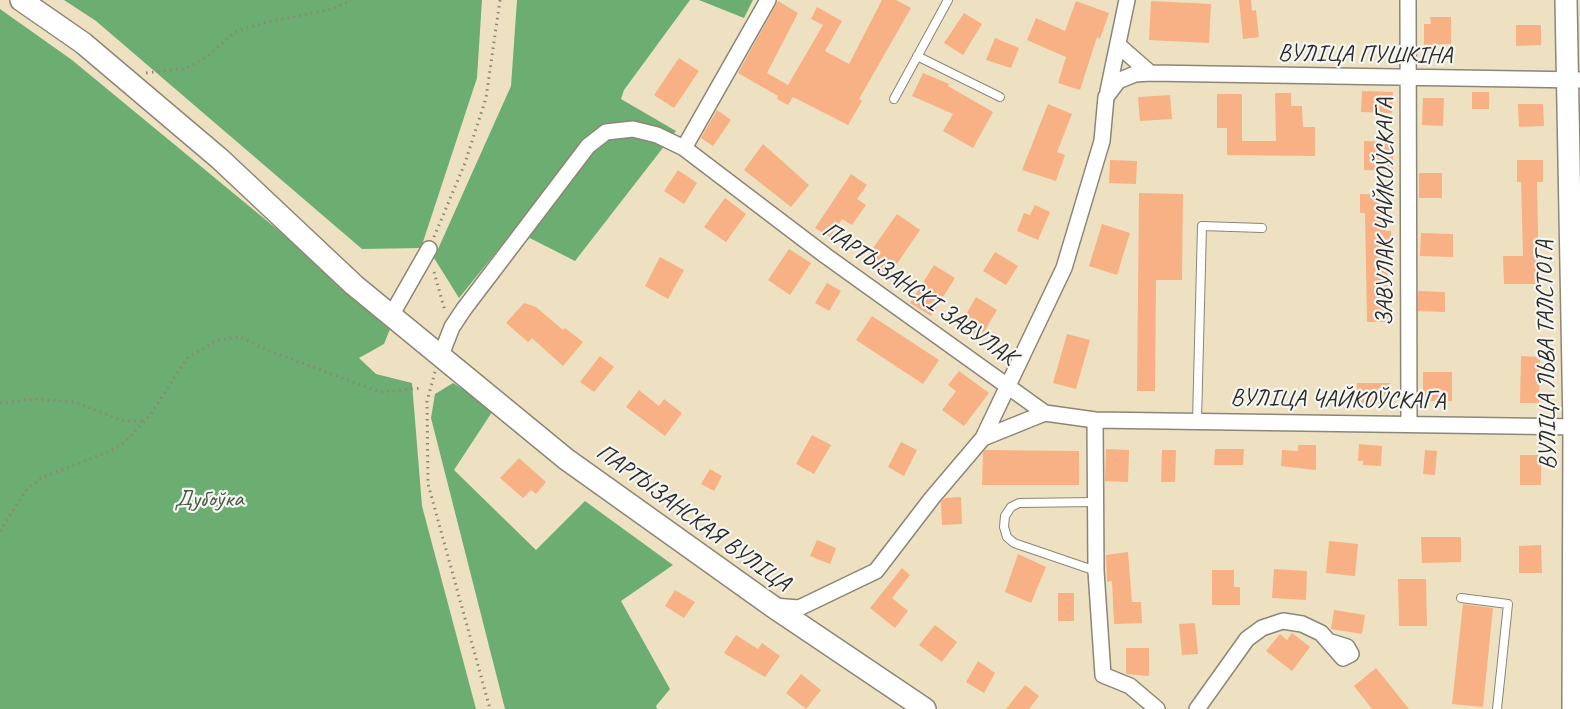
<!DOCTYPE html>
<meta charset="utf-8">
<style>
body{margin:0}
canvas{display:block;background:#ede1c1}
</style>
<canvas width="1580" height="709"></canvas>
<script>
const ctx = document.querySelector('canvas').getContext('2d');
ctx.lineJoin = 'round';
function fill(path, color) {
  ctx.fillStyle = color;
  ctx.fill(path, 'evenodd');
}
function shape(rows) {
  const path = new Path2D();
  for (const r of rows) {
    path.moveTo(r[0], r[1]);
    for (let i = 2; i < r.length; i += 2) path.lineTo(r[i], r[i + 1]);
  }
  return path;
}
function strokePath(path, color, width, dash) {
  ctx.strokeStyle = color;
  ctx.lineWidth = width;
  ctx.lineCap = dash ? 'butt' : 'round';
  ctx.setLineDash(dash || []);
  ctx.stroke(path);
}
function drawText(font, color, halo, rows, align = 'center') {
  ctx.font = font + ' Caveat,sans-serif';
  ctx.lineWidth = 4.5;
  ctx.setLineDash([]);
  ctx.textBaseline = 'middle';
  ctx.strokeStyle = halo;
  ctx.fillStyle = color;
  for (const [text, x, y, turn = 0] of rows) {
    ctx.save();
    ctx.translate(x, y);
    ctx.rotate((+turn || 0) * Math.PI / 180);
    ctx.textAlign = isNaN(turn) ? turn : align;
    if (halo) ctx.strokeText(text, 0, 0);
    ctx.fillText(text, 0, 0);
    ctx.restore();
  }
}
const forest = shape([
 [64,0,482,0,477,78,421,248,362,249,96,21],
 [517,0,690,0,624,90,621,99,676,131,575,261,514,230,459,298,434,258,511,86],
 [699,0,753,0,744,18],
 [0,9,72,60,392,324,384,344,359,358,376,374,412,383,422,506,476,709,0,709],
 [453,383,494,409,454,470,536,550,585,501,673,565,621,601,670,689,656,706,657,709,505,709,431,418,435,394]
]);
const building = shape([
 [882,0,896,0,911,8,859,99,862,101,848,125,793,97,788,105,777,99,778,96,738,73,778,1,798,13,767,73,788,85,823,25,811,19,817,7,842,21,825,51,849,64],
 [1239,0,1251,0,1252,11,1256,10,1259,37,1243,39],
 [1076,1,1109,13,1100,39,1097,37,1080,90,1058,83,1066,57,1027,40,1036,18,1065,31],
 [1151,1,1211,4,1209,43,1149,40],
 [964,13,982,24,963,55,944,43],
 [1430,17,1451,17,1451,44,1424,45,1424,24,1431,24],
 [1516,25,1541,25,1541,45,1516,46],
 [995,38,1019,48,1011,68,986,60],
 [679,58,699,71,674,108,654,95],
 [923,73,949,84,948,86,993,112,973,148,943,131,953,114,912,96],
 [1362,91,1393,92,1392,113,1361,112],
 [1472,92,1489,92,1489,109,1472,109],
 [1275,93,1291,93,1291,106,1302,106,1303,127,1315,127,1315,156,1227,155,1227,128,1217,128,1217,94,1242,94,1242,141,1276,141],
 [1170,95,1172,119,1140,121,1138,97],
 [1423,98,1444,98,1443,126,1422,125],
 [1048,104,1072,114,1057,152,1065,155,1056,181,1022,170],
 [1518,104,1543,104,1544,126,1519,127],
 [717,110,731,120,713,146,701,138],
 [1364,141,1393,142,1393,171,1364,170],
 [763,144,809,185,791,207,744,170],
 [1110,160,1137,161,1136,184,1109,183],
 [1517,160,1543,160,1543,182,1537,182,1539,284,1504,284,1503,256,1523,256,1521,182,1517,182],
 [678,170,697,183,684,204,664,191],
 [1419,173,1442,173,1442,198,1419,198],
 [851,174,867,185,857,199,866,205,852,225,842,219,830,237,815,228],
 [1139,193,1183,194,1182,280,1156,280,1155,391,1137,391],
 [1360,194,1387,195,1386,231,1391,231,1391,255,1387,255,1389,322,1367,322,1365,213,1360,213],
 [725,198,746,214,726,242,704,227],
 [1035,205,1050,212,1038,240,1017,231,1024,213,1030,215],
 [897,214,920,230,888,277,864,261],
 [1102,224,1130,233,1117,275,1089,266],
 [1421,233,1453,234,1453,257,1420,256],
 [789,249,811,263,790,295,768,280],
 [995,252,1018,266,1006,285,983,271],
 [660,257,684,270,668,299,645,286],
 [934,265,955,278,931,316,910,303],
 [827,283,841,291,829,311,815,303],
 [1418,291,1445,292,1445,312,1418,311],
 [976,297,997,310,981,337,960,325],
 [524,303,536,307,563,330,565,328,583,342,563,366,532,338,528,342,506,323],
 [872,316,939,360,923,384,856,340],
 [1067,334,1090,340,1076,389,1053,383],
 [600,356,614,367,594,392,580,382],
 [1521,356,1540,357,1539,403,1520,403],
 [959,371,989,393,964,426,942,410,956,391,948,385],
 [1423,372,1452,372,1452,401,1423,401],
 [1357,383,1390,383,1390,403,1357,404],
 [639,390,659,406,664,399,682,413,665,436,626,407],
 [812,435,831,445,814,474,796,464],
 [901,442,917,450,904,476,888,467],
 [1359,444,1382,446,1381,466,1363,465,1363,461,1358,461],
 [1298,445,1316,445,1316,470,1281,466,1282,450,1298,451],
 [1106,449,1129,450,1128,482,1105,481],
 [1215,449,1244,449,1243,465,1214,465],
 [985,450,1079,451,1079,485,982,485,983,453],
 [1162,450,1176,450,1175,482,1161,482],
 [1425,450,1437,451,1435,475,1423,474],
 [1520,455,1541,455,1541,485,1520,485],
 [519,458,546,482,536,494,531,490,523,498,500,478],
 [710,469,722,476,714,491,701,484],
 [961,497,962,524,942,525,941,502,945,498],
 [1421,537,1461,537,1461,562,1422,563],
 [817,540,836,548,830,564,810,556],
 [1329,541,1358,544,1355,576,1326,573],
 [1541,545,1542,573,1519,573,1519,546],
 [1128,552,1132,602,1141,602,1142,623,1114,624,1112,581,1107,582,1106,555],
 [1018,554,1046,567,1031,603,1005,592],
 [902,568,910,575,892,598,908,611,895,628,870,608],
 [1274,569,1307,571,1306,600,1272,598],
 [1212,570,1234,570,1234,587,1240,587,1240,605,1212,605],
 [1398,579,1426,579,1427,626,1399,626],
 [675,590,695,602,684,618,665,606],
 [1058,593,1074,593,1074,621,1058,621],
 [1463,604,1493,608,1483,707,1452,704],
 [1334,610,1365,615,1362,634,1331,629],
 [1195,623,1198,654,1182,655,1179,624],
 [935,625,957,642,942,662,919,645],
 [1292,633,1310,647,1292,671,1266,651,1280,634,1287,640],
 [736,635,758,649,762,643,780,656,765,677,724,653],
 [1126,648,1149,648,1149,676,1126,674],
 [978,661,995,673,984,693,966,682],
 [1376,668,1409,709,1372,709,1354,686],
 [801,674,821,690,806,709,786,693],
 [1025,685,1039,696,1029,709,1006,709]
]);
const path = shape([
 [146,73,187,68,209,55,235,32,263,23,333,9,351,0],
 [434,237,465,163,486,98,500,0],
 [434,272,445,311],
 [435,372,427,401,428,484,490,709],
 [0,403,34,399,74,402,124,421,144,421],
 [0,531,27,489,43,477,110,451,125,442,151,414,187,358,217,340,240,337,267,350,380,392,422,388]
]);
const service = shape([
 [917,56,1000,97],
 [894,99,948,0],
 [1197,421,1202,226,1262,228],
 [1095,502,1019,503,1011,507,1005,516,1004,527,1007,537,1014,543,1096,571],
 [1461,598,1508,604,1497,709]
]);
const minor = shape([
 [1408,0,1409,423],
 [1118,45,1150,73],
 [1108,91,1127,0],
 [684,148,826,256,1045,413,1095,420,1580,427],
 [392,314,429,249],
 [441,355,452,327,464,309,588,146,606,132,633,129,657,135,684,148,768,0],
 [1095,420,1096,571,1103,675,1130,686,1157,709],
 [983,438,1045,413],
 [773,606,799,608,876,571,932,498,983,438,1064,268,1102,141,1106,97,1118,81,1135,74,1150,73,1580,80],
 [1197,709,1247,639,1262,628,1283,621,1302,624,1321,633,1343,658,1351,654,1347,647,1331,642]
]);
const secondary = shape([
 [21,0,83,43,220,159,354,285,566,459,772,606,925,709],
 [1566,0,1574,427,1573,709]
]);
const streetNames = [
 ["ВУЛІЦА ПУШКІНА",1365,55,1],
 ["ЗАВУЛАК ЧАЙКОЎСКАГА",1386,212,-90],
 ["ПАРТЫЗАНСКІ ЗАВУЛАК",919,294,35],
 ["ВУЛІЦА ЛЬВА ТАЛСТОГА",1547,355,-91],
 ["ВУЛІЦА ЧАЙКОЎСКАГА",1338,400,1],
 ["ПАРТЫЗАНСКАЯ ВУЛІЦА",693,518,36]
];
const parkNames = [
 ["Дубоўка",209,500]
];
fill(forest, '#6cae72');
fill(building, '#f8b184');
strokePath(service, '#8c8676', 10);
strokePath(minor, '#8c8676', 18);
strokePath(secondary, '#8c8676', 24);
strokePath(path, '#8c8676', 3, [1.5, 4.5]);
strokePath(service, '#fff', 8);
strokePath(minor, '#fff', 15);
strokePath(secondary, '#fff', 21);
drawText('24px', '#2b2b2b', '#f6f6f2', streetNames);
drawText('24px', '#465b46', '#f6f6f2', parkNames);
</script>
